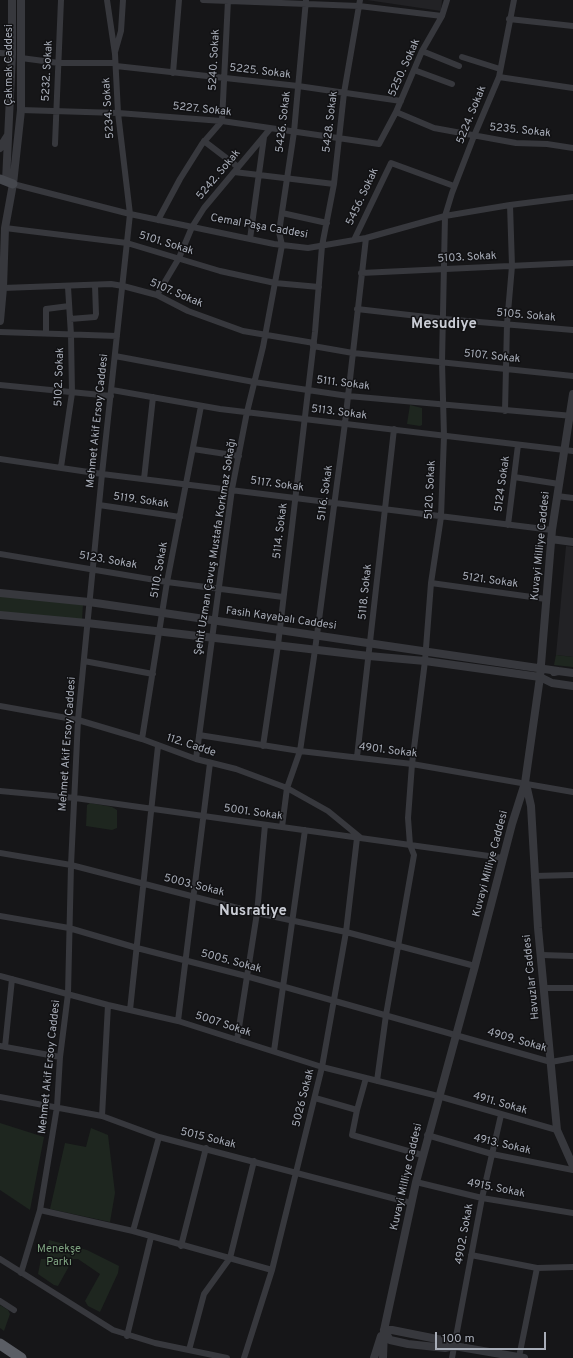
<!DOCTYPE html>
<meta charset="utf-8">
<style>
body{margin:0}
#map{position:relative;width:573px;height:1358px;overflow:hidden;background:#161618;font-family:Overpass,sans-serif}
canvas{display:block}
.scale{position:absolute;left:435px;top:1332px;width:111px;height:18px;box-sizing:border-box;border:2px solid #a8adb8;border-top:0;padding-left:5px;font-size:12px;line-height:14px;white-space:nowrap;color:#a8adb8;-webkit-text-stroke:3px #111113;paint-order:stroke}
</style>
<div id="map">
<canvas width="573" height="1358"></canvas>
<div class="scale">100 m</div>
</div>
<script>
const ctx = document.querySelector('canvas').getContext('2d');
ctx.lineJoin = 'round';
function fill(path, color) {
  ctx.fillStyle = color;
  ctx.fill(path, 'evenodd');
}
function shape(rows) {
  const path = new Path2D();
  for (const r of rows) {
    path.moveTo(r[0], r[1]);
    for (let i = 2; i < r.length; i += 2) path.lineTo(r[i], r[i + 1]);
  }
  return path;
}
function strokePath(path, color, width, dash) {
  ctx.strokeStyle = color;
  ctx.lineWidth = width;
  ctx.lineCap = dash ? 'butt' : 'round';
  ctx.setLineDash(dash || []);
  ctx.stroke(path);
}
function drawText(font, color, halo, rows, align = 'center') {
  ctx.font = font + ' Overpass,sans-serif';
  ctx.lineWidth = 3;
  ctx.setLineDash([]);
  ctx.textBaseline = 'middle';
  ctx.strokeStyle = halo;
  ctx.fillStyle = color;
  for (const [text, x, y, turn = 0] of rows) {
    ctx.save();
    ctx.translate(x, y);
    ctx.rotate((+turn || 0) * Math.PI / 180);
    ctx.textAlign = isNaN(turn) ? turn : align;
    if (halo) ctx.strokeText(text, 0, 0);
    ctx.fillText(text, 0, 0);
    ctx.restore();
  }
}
const built = shape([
 [367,0,442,0,441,11],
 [566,546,573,547,573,657,556,655]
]);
const green = shape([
 [410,405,422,408,422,425,420,426,407,424],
 [0,596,83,604,82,620,0,613],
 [556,655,573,657,573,667,554,665],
 [90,803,112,807,117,810,117,828,112,830,86,826,87,805],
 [0,1123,44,1137,30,1210,0,1190],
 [91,1128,108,1135,115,1193,110,1222,50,1209,65,1143,86,1147],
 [49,1240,87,1250,119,1266,118,1273,100,1312,88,1306,85,1301,100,1274,78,1259,73,1259,58,1286,54,1285,38,1274,41,1259,46,1259],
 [0,1305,8,1310,10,1314,4,1331,0,1328]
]);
const minor = shape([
 [203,0,359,6,442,16],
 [509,19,573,26],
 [422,51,459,66],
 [115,52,121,31,123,0],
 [0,53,12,54],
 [462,57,500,69],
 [21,58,59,63,115,63],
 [116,66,298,86,401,101],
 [414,70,452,84],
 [173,73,179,0],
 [499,77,573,88],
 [21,110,118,113,222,121,379,144,396,112,422,51,442,16,447,0],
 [396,112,434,128,516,143,547,144,573,148],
 [204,141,238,167],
 [55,144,61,0],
 [234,172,334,184],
 [13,184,130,214,274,244,308,248,366,238,445,216,510,205,573,197],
 [282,213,327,223],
 [158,220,180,179,202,144,222,121,228,0],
 [5,228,127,243,220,271,275,283,319,287],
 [250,239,264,137],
 [354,240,391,163,454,186],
 [361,273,573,263],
 [3,288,111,284,123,286,157,295,188,311,243,331,314,343],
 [157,295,179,258,192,227,204,208,270,129],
 [357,309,444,319,573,330],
 [70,319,95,317,96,314,95,285],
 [0,332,117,336],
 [46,333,46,309,69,306],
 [313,346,353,353,573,376],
 [115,356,254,382,348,396,573,416],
 [0,385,111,396],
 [112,390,220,409,573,451],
 [505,411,507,324,512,266,510,205],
 [193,449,239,456],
 [0,459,102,474,552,530],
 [61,467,72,393,71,335,68,287],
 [514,477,559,484],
 [144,479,153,397],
 [557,496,573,498],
 [99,505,180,517],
 [508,525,518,445],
 [0,554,167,582,283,597],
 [431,583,546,599],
 [84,661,153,674],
 [0,706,78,720,142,739,196,759,236,769,287,788,328,811,361,838],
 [199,735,300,751,412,764,573,792],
 [142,739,167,582,201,406],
 [263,746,278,645,315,332,322,246,334,184,344,93,360,0],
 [357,757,394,429],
 [196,759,232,489,247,412,263,347,282,245,279,232,294,132,306,0],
 [0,791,75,798,503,858],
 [282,827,287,788,300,751,315,650,345,423,366,238],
 [0,853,71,865,257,913,346,932,475,966],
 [534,876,573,875],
 [0,916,69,928,137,948,246,976,551,1062,573,1058],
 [542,955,573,956],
 [0,976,108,1005,178,1021,322,1067,438,1096,557,1130],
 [545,988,573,988],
 [130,1010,158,746],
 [178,1021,210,763],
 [237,1040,257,913,265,825],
 [0,1046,60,1057],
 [5,1047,12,979],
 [274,1051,305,830],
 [377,1081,386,1015,414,855,410,845,408,818,412,764,425,661,431,583,441,517,444,436,442,362,445,216,452,193,474,136,499,77,514,0],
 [0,1097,102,1116,159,1137,411,1203],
 [315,1098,357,1110,352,1135,422,1155],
 [357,1110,366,1078],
 [102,1116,108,1005],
 [427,1135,492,1154,573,1170],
 [416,1182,482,1198,573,1213],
 [40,1210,133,1231,272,1270],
 [133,1231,159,1137],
 [181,1246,206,1148],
 [471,1255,537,1268,573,1267],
 [0,1259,113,1330,155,1343,227,1358],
 [21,1273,40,1210,57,1107,60,1057,68,994,71,865,78,720,102,474,130,214,118,113,115,54,107,0],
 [0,1301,14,1310],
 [127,1336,151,1237],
 [189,1350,204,1294,230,1258,254,1161],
 [519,1357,537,1268],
 [244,1358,272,1270,322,1067,346,932,357,838],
 [452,1358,482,1198,501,1115]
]);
const tertiary = shape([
 [0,148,8,135],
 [6,181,12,54,12,0],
 [0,321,3,288,5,228,13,184,21,110,21,0],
 [551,539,573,542],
 [0,593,89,602,558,671],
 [0,615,87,623,369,656,425,661,540,677,552,683,573,686],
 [554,672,558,671,573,673],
 [526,784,531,806,538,928,557,1130,573,1166],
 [384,1330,390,1340,408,1344,445,1348,454,1346,524,1358],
 [384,1330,392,1330,447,1341,454,1346],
 [374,1358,381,1336],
 [383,1358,384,1330,416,1182,475,966,512,824,525,783,540,677,552,530,573,394]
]);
const secondary = shape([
 [0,179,13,184]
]);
const trunk = shape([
 [0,1344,21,1358]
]);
const streetNames = [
 ["5240. Sokak",215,60,-87],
 ["Çakmak Caddesi",10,65,-90],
 ["5250. Sokak",405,68,-66],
 ["5232. Sokak",48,71,-87],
 ["5225. Sokak",260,72,7],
 ["5234. Sokak",109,108,-94],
 ["5227. Sokak",202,110,6],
 ["5224. Sokak",472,115,-68],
 ["5426. Sokak",284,122,-83],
 ["5428. Sokak",331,122,-83],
 ["5235. Sokak",520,131,6],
 ["5242. Sokak",219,175,-50],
 ["5456. Sokak",363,197,-65],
 ["Cemal Paşa Caddesi",259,227,10],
 ["5101. Sokak",166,244,17],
 ["5103. Sokak",467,258,-3],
 ["5107. Sokak",176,294,23],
 ["5105. Sokak",526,316,5],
 ["5107. Sokak",492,357,6],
 ["5102. Sokak",60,377,-88],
 ["5111. Sokak",343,384,7],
 ["5113. Sokak",339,413,7],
 ["Mehmet Akif Ersoy Caddesi",98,421,-84],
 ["5124 Sokak",503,484,-82],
 ["5117. Sokak",277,485,8],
 ["5120. Sokak",431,490,-87],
 ["5116. Sokak",326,493,-82],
 ["5119. Sokak",141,501,8],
 ["5114. Sokak",281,531,-83],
 ["Kuvayi Milliye Caddesi",541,546,-84],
 ["Şehit Uzman Çavuş Mustafa Korkmaz Sokağı",216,547,-81],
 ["5123. Sokak",108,561,10],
 ["5110. Sokak",160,570,-80],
 ["5121. Sokak",490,581,8],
 ["5118. Sokak",366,592,-84],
 ["Fasih Kayabalı Caddesi",281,619,8],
 ["Mehmet Akif Ersoy Caddesi",68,744,-86],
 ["112. Cadde",191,746,18],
 ["4901. Sokak",388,751,7],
 ["5001. Sokak",253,813,8],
 ["Kuvayi Milliye Caddesi",491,864,-75],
 ["5003. Sokak",194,886,14],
 ["5005. Sokak",231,962,15],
 ["Havuzlar Caddesi",532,977,-96],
 ["5007 Sokak",223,1025,18],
 ["4909. Sokak",517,1041,16],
 ["Mehmet Akif Ersoy Caddesi",50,1067,-84],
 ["5026 Sokak",304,1098,-76],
 ["4911. Sokak",500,1104,16],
 ["5015 Sokak",208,1139,14],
 ["4913. Sokak",502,1145,13],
 ["Kuvayi Milliye Caddesi",407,1177,-77],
 ["4915. Sokak",496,1189,11],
 ["4902. Sokak",465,1234,-80]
];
const parkNames = [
 ["Menekşe",59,1250],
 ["Parkı",59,1263]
];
const districtNames = [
 ["Mesudiye",444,325],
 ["Nusratiye",253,912]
];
fill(built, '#222225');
fill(green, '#1e261f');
strokePath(minor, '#37383d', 6);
strokePath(tertiary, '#37383d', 8);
strokePath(secondary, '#45474d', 9);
strokePath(trunk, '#5b5e65', 11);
drawText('11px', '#a8adb8', '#111113', streetNames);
drawText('11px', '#7fa381', '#111113', parkNames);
drawText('bold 15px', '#c9ccd4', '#111113', districtNames);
</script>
